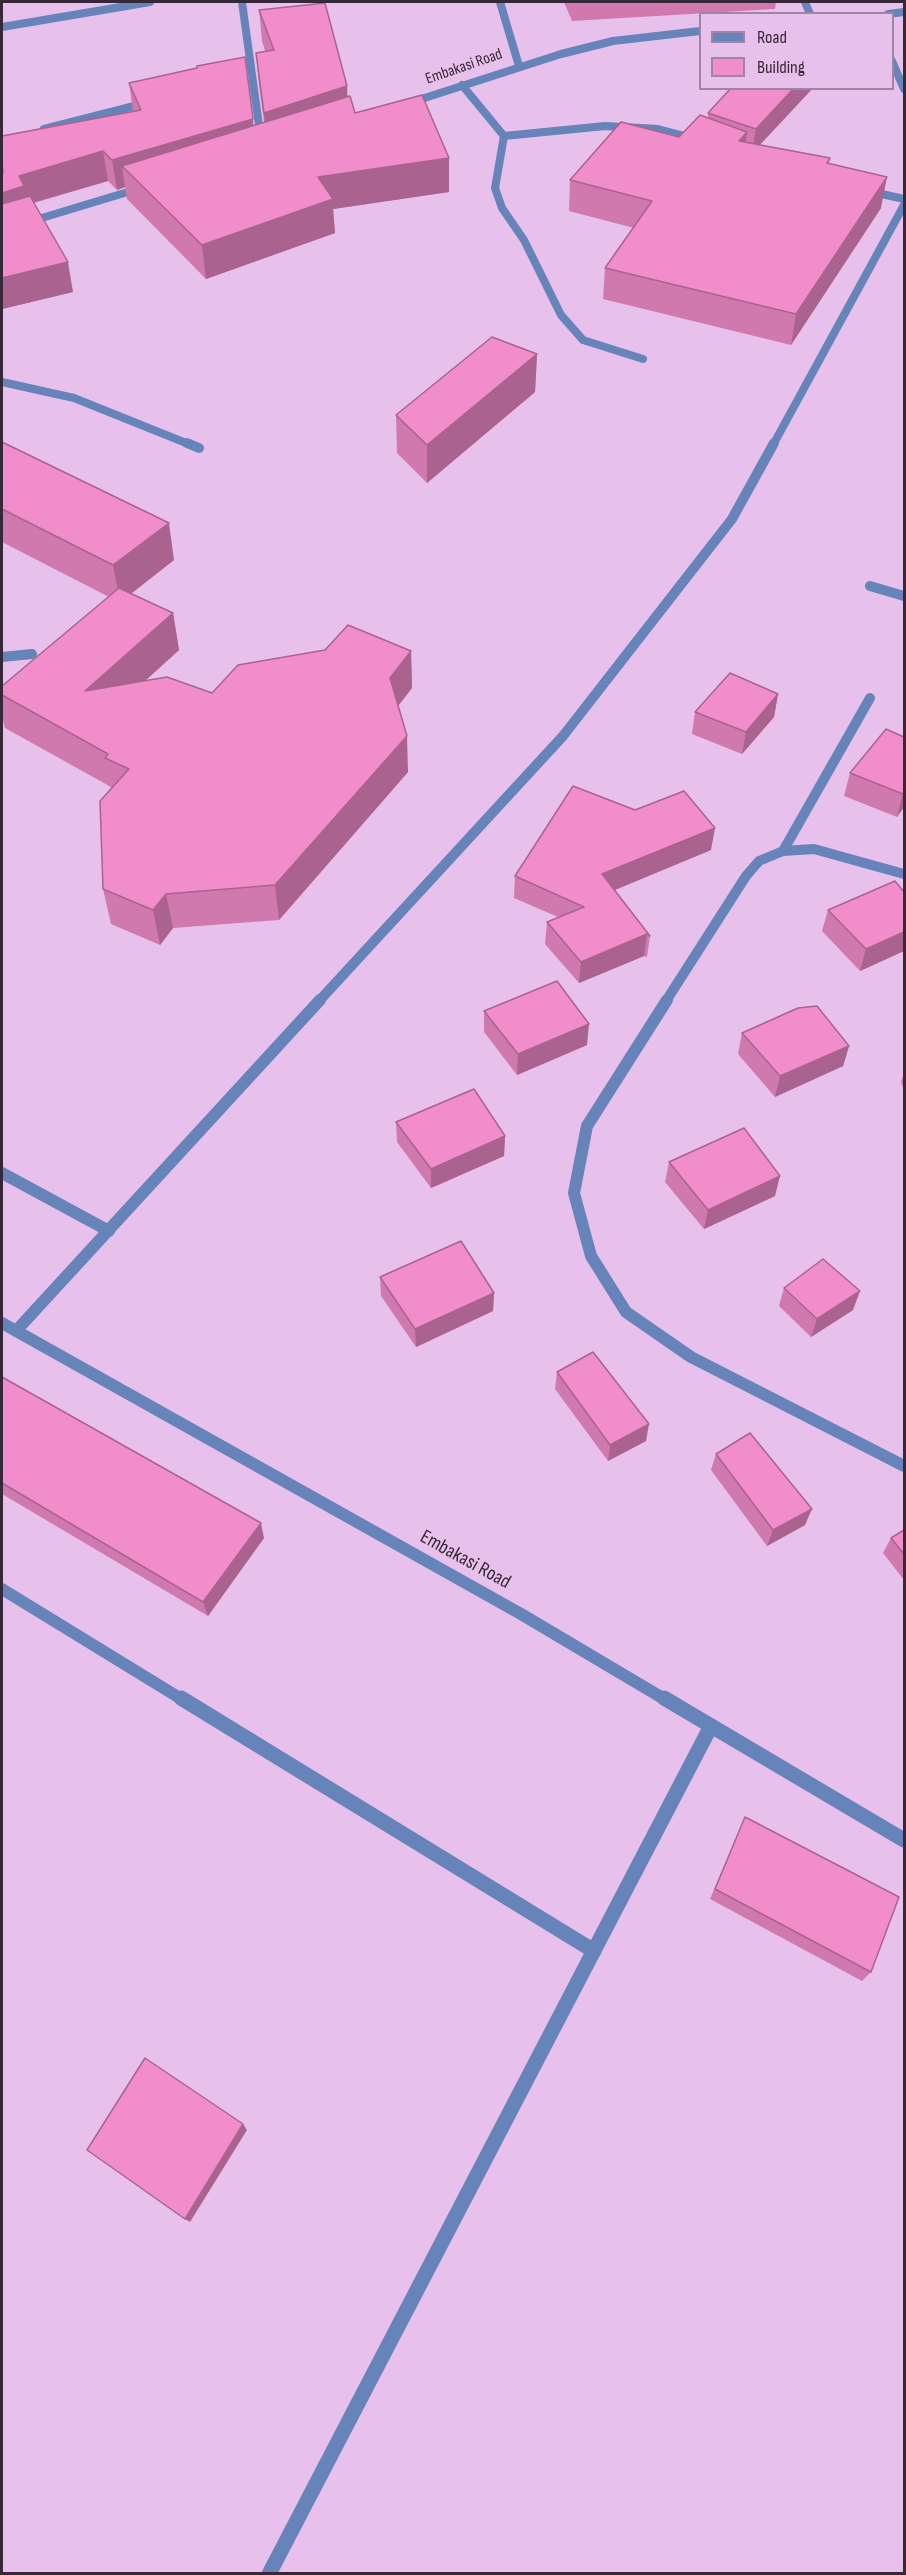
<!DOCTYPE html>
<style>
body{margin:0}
#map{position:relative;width:906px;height:2575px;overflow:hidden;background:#e7c1eb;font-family:"Sofia Sans Condensed",sans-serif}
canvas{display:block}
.frame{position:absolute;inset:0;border:3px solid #362838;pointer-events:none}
.legend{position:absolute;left:699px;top:12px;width:195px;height:78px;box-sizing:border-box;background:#e7c1eb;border:2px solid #a084a3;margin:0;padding:8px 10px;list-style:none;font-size:18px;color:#362838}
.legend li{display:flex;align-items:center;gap:12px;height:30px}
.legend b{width:30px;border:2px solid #a084a3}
</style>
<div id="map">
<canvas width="906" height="2575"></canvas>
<div class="frame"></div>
<ul class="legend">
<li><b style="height:8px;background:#6683ba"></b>Road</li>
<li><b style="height:16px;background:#f28dcb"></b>Building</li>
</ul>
</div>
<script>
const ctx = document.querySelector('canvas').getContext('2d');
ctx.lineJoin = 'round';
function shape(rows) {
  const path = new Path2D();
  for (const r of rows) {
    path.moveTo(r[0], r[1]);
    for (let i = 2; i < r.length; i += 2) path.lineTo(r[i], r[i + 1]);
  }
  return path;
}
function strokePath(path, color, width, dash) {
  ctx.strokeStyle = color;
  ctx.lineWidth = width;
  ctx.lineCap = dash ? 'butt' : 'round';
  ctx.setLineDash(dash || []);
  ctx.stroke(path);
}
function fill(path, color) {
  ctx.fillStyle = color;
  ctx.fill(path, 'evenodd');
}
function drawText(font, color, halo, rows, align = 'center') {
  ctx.font = font + ' "Sofia Sans Condensed",sans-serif';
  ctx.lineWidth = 4.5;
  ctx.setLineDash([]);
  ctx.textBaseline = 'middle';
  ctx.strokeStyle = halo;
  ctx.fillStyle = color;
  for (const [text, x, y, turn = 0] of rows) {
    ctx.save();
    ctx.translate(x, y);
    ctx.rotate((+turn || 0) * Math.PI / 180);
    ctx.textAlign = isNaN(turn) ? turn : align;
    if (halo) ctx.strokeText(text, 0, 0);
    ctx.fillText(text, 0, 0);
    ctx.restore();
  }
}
const serviceFar3 = shape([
 [2,27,150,2],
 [462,85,504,136,495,188,502,208,524,240,561,315,583,340,643,359],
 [44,129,146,103],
 [504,136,605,126,658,129,696,139],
 [868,191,904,199],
 [2,382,74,398,191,445]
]);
const serviceFar2 = shape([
 [187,443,199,448],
 [870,586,904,596],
 [2,657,32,654],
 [783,851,870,698],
 [666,1001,746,876,759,861,783,851,814,849,904,874]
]);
const serviceFar1 = shape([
 [667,1000,587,1126,574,1193,591,1256,626,1312,691,1357,904,1466],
 [2,1173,109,1231],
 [2,1589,183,1700]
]);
const service = shape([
 [181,1698,594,1951],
 [269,2574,711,1726]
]);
const minorFar3 = shape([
 [242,2,261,140],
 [500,2,519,66],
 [805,2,810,14],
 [888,14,904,12],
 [892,61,904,89],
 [409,103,561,54,613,41,700,31],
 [2,230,141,188],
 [773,445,904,205]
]);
const minorFar2 = shape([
 [319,1001,563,736,732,519,774,443]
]);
const minorFar1 = shape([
 [2,1323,521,1614,666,1700],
 [16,1331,320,1000]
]);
const minor = shape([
 [664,1698,904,1840]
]);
const wall = shape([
 [2,2,20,2,2,3],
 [564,2,776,2,775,9,572,21],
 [259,10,348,97,355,113,449,158,449,192,333,209,335,233,206,279,127,199,125,187,117,190,108,181,34,203,73,292,2,309,2,136,133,111,129,83,253,126,264,122,259,85,256,53,265,51,262,41],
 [813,88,760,145,830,158,829,163,881,208,791,345,603,299,605,268,634,228,569,211,570,180,679,137,708,118,708,113],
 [537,354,535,392,427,483,397,453,396,415],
 [2,442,174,560,131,594,173,613,179,650,145,681,212,693,411,651,412,688,398,706,408,772,279,920,173,928,160,945,111,924,103,889,111,787,5,728,2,716,2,686,109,597,2,542],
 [778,694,774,717,742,754,692,734,695,712],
 [904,737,904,807,897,817,844,796,850,773],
 [711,850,615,890,650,936,647,957,644,956,579,983,545,944,547,922,558,917,514,898,515,876],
 [904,892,904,951,860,971,822,931,828,910],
 [484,1011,587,1045,517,1075,484,1032],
 [742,1033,849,1046,843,1066,775,1097,738,1054],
 [904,1072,904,1091,901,1082],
 [396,1122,505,1136,504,1156,431,1188,397,1142],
 [669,1162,775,1196,704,1229,665,1182],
 [380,1277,494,1293,493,1311,416,1347,381,1296],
 [784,1288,853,1310,811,1337,779,1306],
 [557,1372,646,1441,608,1461,555,1389],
 [2,1377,264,1538,208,1616,2,1494],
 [716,1454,805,1525,767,1546,711,1470],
 [904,1530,904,1580,883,1553,891,1538],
 [745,1817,871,1972,862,1981,710,1899,740,1828]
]);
const shadedWall = shape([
 [347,86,349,118,267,145,264,113],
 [794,88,813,88,752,153,756,129],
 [253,119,255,149,122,166,125,187,117,190,112,160],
 [747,132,743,162,739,141],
 [103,151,108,181,28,204,2,224,2,193,19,176],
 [449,158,449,192,333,209,335,233,206,279,202,245,318,177],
 [887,177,881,208,791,345,796,314],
 [68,262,73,292,2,309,2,278],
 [537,354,535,392,427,483,427,445],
 [169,523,174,560,120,602,113,565],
 [173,613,179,650,93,728,85,691],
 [411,651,412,688,391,715,390,678],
 [778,694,774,717,742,754,746,732],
 [407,736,408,772,279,920,275,885],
 [904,793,904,807,897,817,903,794],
 [715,828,711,850,600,896,602,874],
 [166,894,173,928,160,945,153,910],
 [904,932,904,951,860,971,866,949],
 [647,934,644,956,579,983,581,962],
 [589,1024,587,1045,517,1075,518,1054],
 [849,1046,843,1066,775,1097,780,1076],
 [505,1136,504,1156,431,1188,431,1169],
 [780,1176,775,1196,704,1229,708,1210],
 [860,1291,853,1310,811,1337,817,1319],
 [494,1293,493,1311,416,1347,415,1329],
 [649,1424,646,1441,608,1461,610,1445],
 [812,1509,805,1525,767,1546,773,1530],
 [261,1523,264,1538,208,1616,203,1602],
 [243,2124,247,2130,190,2222,185,2219]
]);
const building = shape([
 [325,3,347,86,264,113,256,53,274,50,259,10,325,3],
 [245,57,253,119,112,160,103,151,19,176,24,186,2,193,2,174,3,173,2,163,2,136,141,110,129,83,197,68,197,66,245,57],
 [731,88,794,88,756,129,708,113,731,88],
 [422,95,449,158,318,177,333,199,202,245,122,166,350,96,355,113,422,95],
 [700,115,747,132,739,141,830,158,827,163,887,177,796,314,605,268,652,201,570,180,621,122,679,137,700,115],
 [30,196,68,262,2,278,2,204,30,196],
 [492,337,537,354,427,445,396,415,492,337],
 [2,442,169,523,113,565,2,509,2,442],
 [119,588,173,613,85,691,167,677,212,693,238,665,325,650,348,625,411,651,390,678,407,736,275,885,166,894,153,910,103,889,100,801,129,769,105,758,108,754,2,695,2,686,119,588],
 [730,673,778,694,746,732,695,712,730,673],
 [886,729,904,737,904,793,903,794,850,773,886,729],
 [573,786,635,810,684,791,715,828,602,874,650,936,647,934,581,962,547,922,584,907,515,876,573,786],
 [895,881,904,892,904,932,866,949,828,910,895,881],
 [557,981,589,1024,518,1054,484,1011,557,981],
 [817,1006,849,1046,780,1076,742,1033,798,1008,817,1006],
 [474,1089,505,1136,431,1169,396,1122,474,1089],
 [744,1128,780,1176,708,1210,669,1162,744,1128],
 [461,1241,494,1293,415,1329,380,1277,461,1241],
 [823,1259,860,1291,817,1319,784,1288,823,1259],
 [593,1352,649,1424,610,1445,557,1372,593,1352],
 [2,1377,261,1523,203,1602,2,1483,2,1377],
 [750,1433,812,1509,773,1530,716,1454,750,1433],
 [904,1530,904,1554,891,1538,904,1530],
 [745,1817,899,1897,871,1972,715,1889,745,1817],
 [145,2058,243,2124,185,2219,87,2150,145,2058]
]);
const farStreetnames = [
 ["Embakasi Road",464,67,-19]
];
const streetNames = [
 ["Embakasi Road",465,1560,29]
];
strokePath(serviceFar3, '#6683ba', 8);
strokePath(serviceFar2, '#6683ba', 10);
strokePath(serviceFar1, '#6683ba', 12);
strokePath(service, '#6683ba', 15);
strokePath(minorFar3, '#6683ba', 8);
strokePath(minorFar2, '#6683ba', 10);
strokePath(minorFar1, '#6683ba', 12);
strokePath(minor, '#6683ba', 15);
fill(wall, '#d079af');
fill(shadedWall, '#a9638e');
fill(building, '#f28dcb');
strokePath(building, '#a9638e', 1.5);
drawText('16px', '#362838', '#e7c1eb', farStreetnames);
drawText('20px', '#362838', '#e7c1eb', streetNames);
</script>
